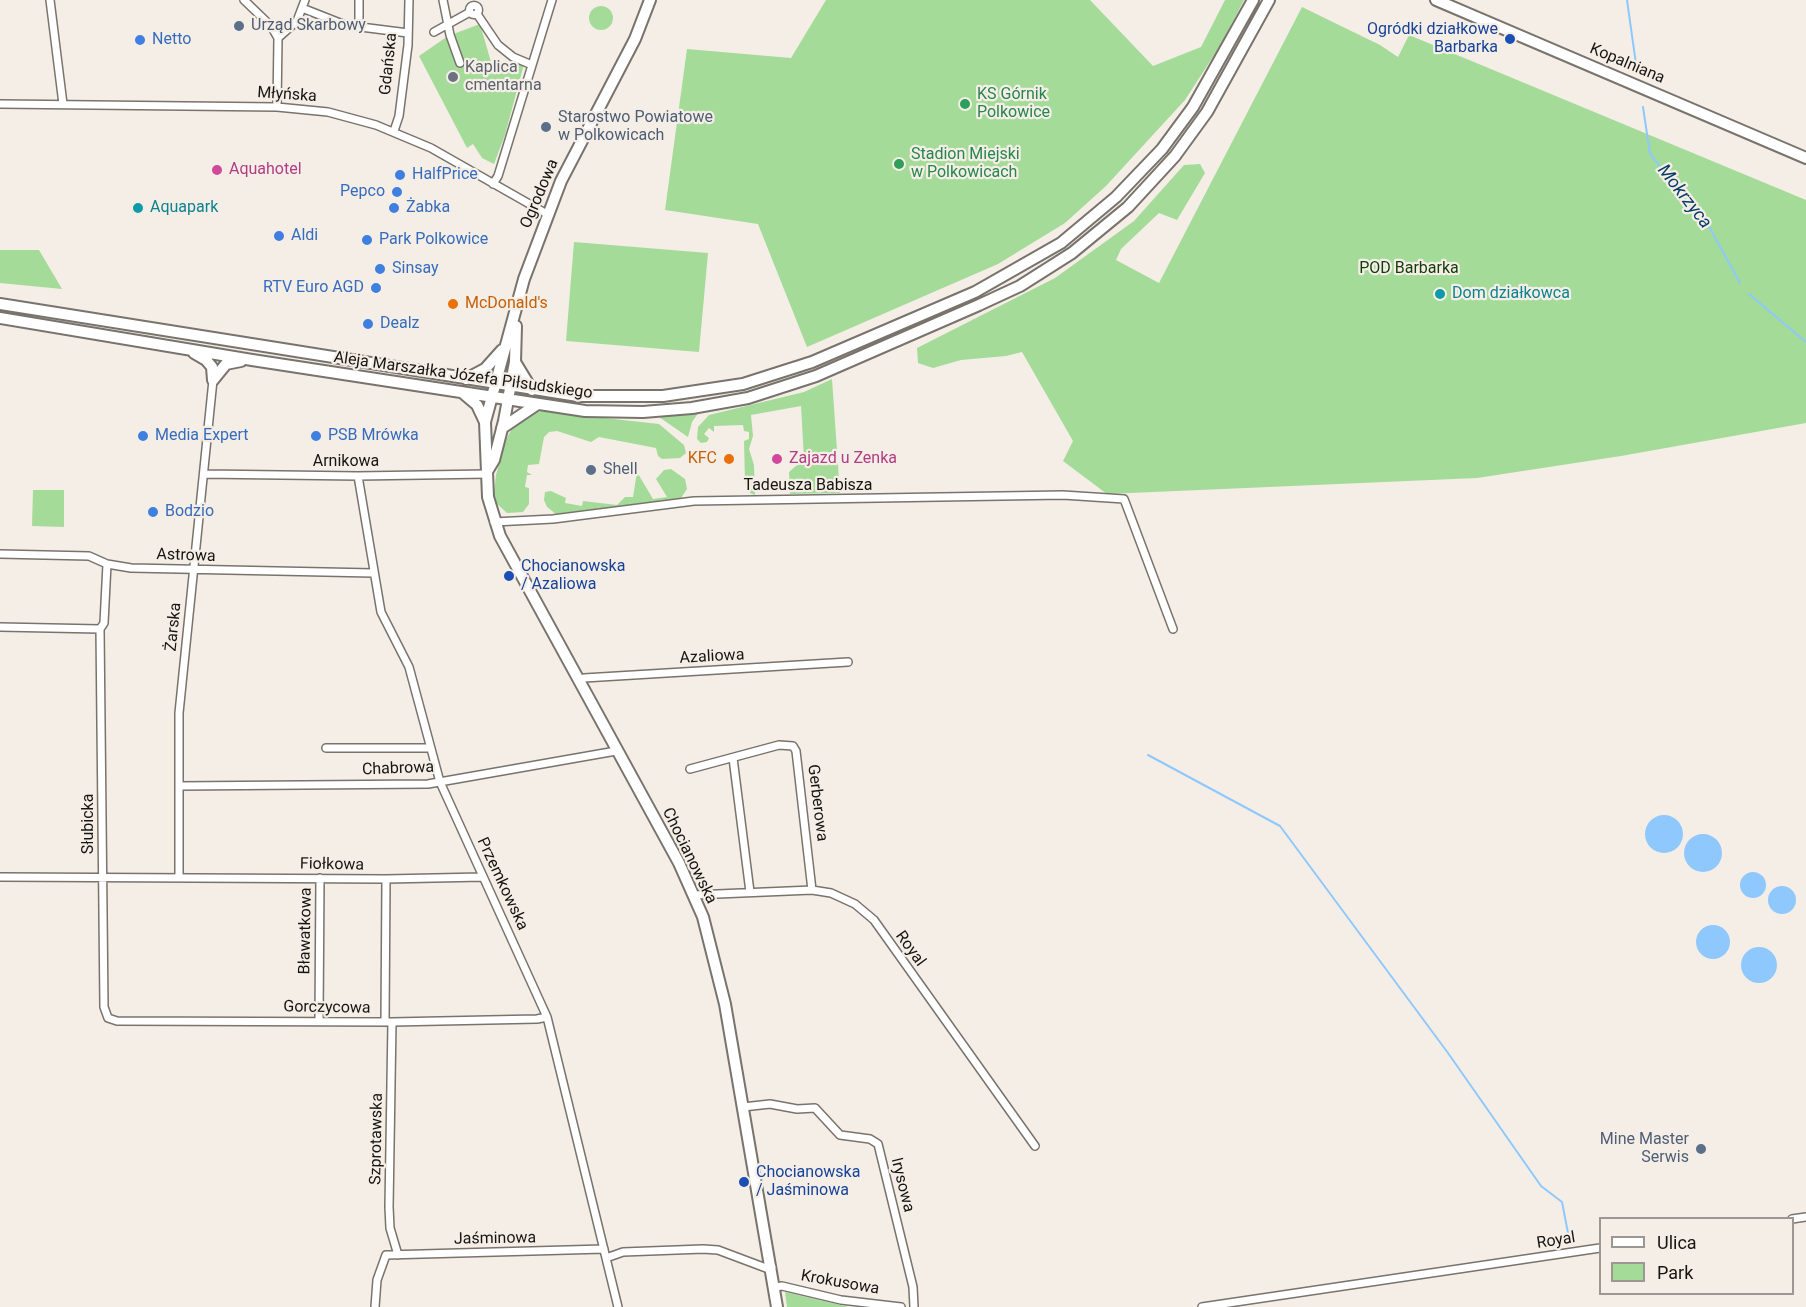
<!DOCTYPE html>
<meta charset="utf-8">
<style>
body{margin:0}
#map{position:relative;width:1806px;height:1307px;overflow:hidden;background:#f5eee6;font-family:Roboto,sans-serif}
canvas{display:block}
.legend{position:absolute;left:1599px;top:1217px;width:195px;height:78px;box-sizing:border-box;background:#f5eee6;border:2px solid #9c9791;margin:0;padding:8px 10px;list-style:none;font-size:18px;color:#171512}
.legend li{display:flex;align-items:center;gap:12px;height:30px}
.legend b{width:30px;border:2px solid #9c9791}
</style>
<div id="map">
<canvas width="1806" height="1307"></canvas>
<ul class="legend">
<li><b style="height:8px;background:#fff"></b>Ulica</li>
<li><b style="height:16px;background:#a4db99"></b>Park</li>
</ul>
</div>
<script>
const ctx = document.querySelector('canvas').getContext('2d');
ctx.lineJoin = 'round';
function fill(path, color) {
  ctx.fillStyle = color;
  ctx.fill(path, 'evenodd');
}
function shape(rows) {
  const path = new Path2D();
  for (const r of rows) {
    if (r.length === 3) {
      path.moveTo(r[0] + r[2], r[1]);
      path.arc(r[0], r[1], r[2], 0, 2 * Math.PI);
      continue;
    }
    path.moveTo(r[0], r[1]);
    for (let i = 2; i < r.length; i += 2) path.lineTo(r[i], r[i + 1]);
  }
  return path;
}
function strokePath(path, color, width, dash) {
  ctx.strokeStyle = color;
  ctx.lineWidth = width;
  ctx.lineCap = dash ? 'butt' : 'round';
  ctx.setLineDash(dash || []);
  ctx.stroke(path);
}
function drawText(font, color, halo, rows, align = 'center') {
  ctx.font = font + ' Roboto,sans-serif';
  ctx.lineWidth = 4.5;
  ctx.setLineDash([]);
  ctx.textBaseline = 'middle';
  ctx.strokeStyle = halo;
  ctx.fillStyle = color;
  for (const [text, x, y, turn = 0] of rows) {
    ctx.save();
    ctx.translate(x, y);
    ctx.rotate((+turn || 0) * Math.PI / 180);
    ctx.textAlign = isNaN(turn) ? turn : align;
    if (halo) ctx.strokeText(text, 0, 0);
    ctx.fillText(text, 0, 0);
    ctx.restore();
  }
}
const green = shape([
 [826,0,1090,0,1153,66,1201,47,1225,0,1244,0,1220,46,1185,100,1106,186,1065,223,998,264,807,347,758,224,665,210,687,49,791,58],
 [601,18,12],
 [1302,7,1380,45,1398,57,1409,35,1806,200,1806,423,1621,456,1477,478,1107,494,1063,461,1073,441,1022,352,1006,356,961,360,933,368,918,363,917,348,1055,278,1134,221,1184,165,1200,164,1205,173,1177,220,1159,213,1121,249,1116,260,1159,283],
 [480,24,491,62,524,64,505,135,494,164,482,158,473,144,467,148,419,56,448,36],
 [574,242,708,253,699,352,566,341],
 [0,250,39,250,62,289,0,283],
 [832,379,840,493,790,494,789,472,804,459,801,406,751,415,753,436,749,449,754,465,755,495,750,493,745,483,744,441,749,439,749,432,744,431,743,425,714,426,714,432,709,428,704,434,709,438,707,442,701,443,697,439,698,427,709,415,804,392],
 [541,411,659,424,684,445,686,453,680,458,662,459,658,456,656,448,599,437,591,442,557,431,549,432,544,437,539,464,528,465,527,472,532,475,527,475,525,487,529,488,529,504,523,512,507,513,495,502,494,494,496,475,506,440,514,424,528,414],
 [699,412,692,422,688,437,659,417],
 [671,469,685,479,687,489,681,498,556,514,547,507,544,500,545,492,551,491,566,498,565,503,582,506,583,501,617,505,625,497,633,497,637,472,653,499,667,497,656,479,664,470],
 [33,490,64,490,64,527,32,526],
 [785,1292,849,1307,787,1307]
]);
const water = shape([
 [1664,834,19],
 [1703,853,19],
 [1753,885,13],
 [1782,900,14],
 [1713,942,17],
 [1759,965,18]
]);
const stream = shape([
 [1627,0,1636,64],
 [1643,107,1650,154,1707,223,1740,283],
 [1749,294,1806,342],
 [1148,755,1280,826,1448,1053,1541,1186,1562,1202,1568,1233]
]);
const street = shape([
 [50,0,63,104],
 [244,0,271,26,278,38,277,107],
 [443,0,450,35,460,63],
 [474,10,4.5],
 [302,8,345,25,408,33],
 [477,14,498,45,513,57,532,65],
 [359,27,359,0],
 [434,32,470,12],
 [278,38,297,21,305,0],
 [0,104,277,107,328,112,376,125,431,148,547,214],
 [394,131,399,116,408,45,409,0],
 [493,184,498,176,552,0],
 [204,474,358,476,488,474],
 [358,476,381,612,409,667,440,782,547,1017,618,1307],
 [494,522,553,519,694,501,1063,495,1124,499,1173,629],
 [0,554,89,556,107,564,131,568,373,573],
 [0,627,100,629,104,623,107,564],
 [100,629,104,1007,108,1018,117,1021,392,1022,537,1019,547,1017],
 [578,681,584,678,848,662],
 [326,748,430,748],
 [733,758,750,892],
 [690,769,779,745,793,746,796,751,812,890],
 [179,786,428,784,616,751],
 [0,877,386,879,483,877],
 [179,878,179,713,213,380],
 [694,895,812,890,831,893,855,904,874,920,1035,1146],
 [319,1020,320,878],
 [385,1022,386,879],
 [392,1022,389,1207,390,1228,398,1255],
 [743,1107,770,1104,797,1109,815,1108,840,1135,870,1139,878,1144,913,1287,914,1307],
 [1792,1219,1806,1217],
 [606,1258,623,1252,703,1249,718,1250,766,1268,772,1267],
 [775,1287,782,1286,841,1300,901,1307],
 [375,1307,377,1280,386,1255,604,1249],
 [1202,1307,1600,1248]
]);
const secondary = shape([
 [650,0,635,39,561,181,524,279,485,422,488,497,500,536,679,863,703,917,725,1004,777,1307],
 [1436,0,1806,158],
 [0,304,578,396,663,396,743,384,812,362,975,292,1061,243,1116,197,1162,149,1193,107,1253,0],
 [0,318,252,360,585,411,643,412,692,408,748,398,816,376,979,305,1020,286,1072,253,1128,207,1175,156,1207,112,1269,0],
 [194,353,206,360,212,367,213,380],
 [515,362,532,390],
 [466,379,485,369,502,350],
 [213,380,226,364,241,361],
 [464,394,477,405,485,422],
 [502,428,536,405],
 [488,470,494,460,504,421,515,362,516,326]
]);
const markers = [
 [239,26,6,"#5c6f8a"],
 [1510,39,6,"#1a4fb4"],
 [140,40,6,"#3f7fe0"],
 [453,77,6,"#6b7280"],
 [965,104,6,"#2e9e5b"],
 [546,127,6,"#5c6f8a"],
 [899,164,6,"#2e9e5b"],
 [217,170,6,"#d1479c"],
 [400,175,6,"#3f7fe0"],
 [397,192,6,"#3f7fe0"],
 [138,208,6,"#0f9aa8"],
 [394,208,6,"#3f7fe0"],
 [279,236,6,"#3f7fe0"],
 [367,240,6,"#3f7fe0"],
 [380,269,6,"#3f7fe0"],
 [376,288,6,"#3f7fe0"],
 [1440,294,6,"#0f9aa8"],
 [453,304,6,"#e8710a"],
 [368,324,6,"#3f7fe0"],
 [143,436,6,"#3f7fe0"],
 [316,436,6,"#3f7fe0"],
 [729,459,6,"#e8710a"],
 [777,459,6,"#d1479c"],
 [591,470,6,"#5c6f8a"],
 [153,512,6,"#3f7fe0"],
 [509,576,6,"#1a4fb4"],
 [1701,1149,6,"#5c6f8a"],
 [744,1182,6,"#1a4fb4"]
];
const serviceNames = [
 ["Urząd Skarbowy",251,26],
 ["Starostwo Powiatowe",558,118],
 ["w Polkowicach",558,136],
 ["Shell",603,470],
 ["Mine Master",1689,1140,"right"],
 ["Serwis",1689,1158,"right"]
];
const transitNames = [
 ["Ogródki działkowe",1498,30,"right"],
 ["Barbarka",1498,48,"right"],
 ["Chocianowska",521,567],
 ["/ Azaliowa",521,585],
 ["Chocianowska",756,1173],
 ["/ Jaśminowa",756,1191]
];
const shopNames = [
 ["Netto",152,40],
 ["HalfPrice",412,175],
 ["Pepco",385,192,"right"],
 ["Żabka",406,208],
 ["Aldi",291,236],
 ["Park Polkowice",379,240],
 ["Sinsay",392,269],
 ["RTV Euro AGD",364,288,"right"],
 ["Dealz",380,324],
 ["Media Expert",155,436],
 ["PSB Mrówka",328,436],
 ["Bodzio",165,512]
];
const streetNames = [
 ["Gdańska",389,64,-84],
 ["Kopalniana",1627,64,23],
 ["Młyńska",287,95,4],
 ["Ogrodowa",540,194,-67],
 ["Aleja Marszałka Józefa Piłsudskiego",463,376,8],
 ["Arnikowa",346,462],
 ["Tadeusza Babisza",808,486],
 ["Astrowa",186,556,2],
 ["Żarska",174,627,-84],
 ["Azaliowa",712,657,-3],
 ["Chabrowa",398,769,-2],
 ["Gerberowa",817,803,83],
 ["Słubicka",89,824,-90],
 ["Chocianowska",689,856,64],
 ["Fiołkowa",332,865,1],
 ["Przemkowska",502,884,65],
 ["Bławatkowa",306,931,-89],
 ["Royal",910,949,54],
 ["Gorczycowa",327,1008,1],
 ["Szprotawska",377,1139,-89],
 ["Irysowa",902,1185,76],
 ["Jaśminowa",495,1239,-1],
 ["Royal",1556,1241,-9],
 ["Krokusowa",840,1283,10]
];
const worshipNames = [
 ["Kaplica",465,68],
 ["cmentarna",465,86]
];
const leisureNames = [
 ["KS Górnik",977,95],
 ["Polkowice",977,113],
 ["Stadion Miejski",911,155],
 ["w Polkowicach",911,173]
];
const hotelNames = [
 ["Aquahotel",229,170],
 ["Zajazd u Zenka",789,459]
];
const cultureNames = [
 ["Aquapark",150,208],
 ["Dom działkowca",1452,294]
];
const parkNames = [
 ["POD Barbarka",1409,269]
];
const foodNames = [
 ["McDonald's",465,304],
 ["KFC",717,459,"right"]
];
const waterNames = [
 ["Mokrzyca",1684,197,52]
];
fill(green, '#a4db99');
fill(water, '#8fc8fd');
strokePath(stream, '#8fc8fd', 2);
strokePath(street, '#79736d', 10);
strokePath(secondary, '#79736d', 14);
strokePath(street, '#fff', 7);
strokePath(secondary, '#fff', 10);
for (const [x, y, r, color] of markers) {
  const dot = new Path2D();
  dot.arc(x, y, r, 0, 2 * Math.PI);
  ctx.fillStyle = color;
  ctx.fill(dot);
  strokePath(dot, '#f5eee6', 2);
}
drawText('16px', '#4e5e75', '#f5eee6', serviceNames, 'left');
drawText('16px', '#164399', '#f5eee6', transitNames, 'left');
drawText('16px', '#366cbe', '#f5eee6', shopNames, 'left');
drawText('16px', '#171512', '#f5eee6', streetNames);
drawText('16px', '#5b616d', '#f5eee6', worshipNames, 'left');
drawText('16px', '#27864d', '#f5eee6', leisureNames, 'left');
drawText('16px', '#b23c85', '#f5eee6', hotelNames, 'left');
drawText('16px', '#0d838f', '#f5eee6', cultureNames, 'left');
drawText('16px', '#133c0b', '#f5eee6', parkNames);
drawText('16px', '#c56008', '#f5eee6', foodNames, 'left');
drawText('italic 18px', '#063e68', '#f5eee6', waterNames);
</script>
